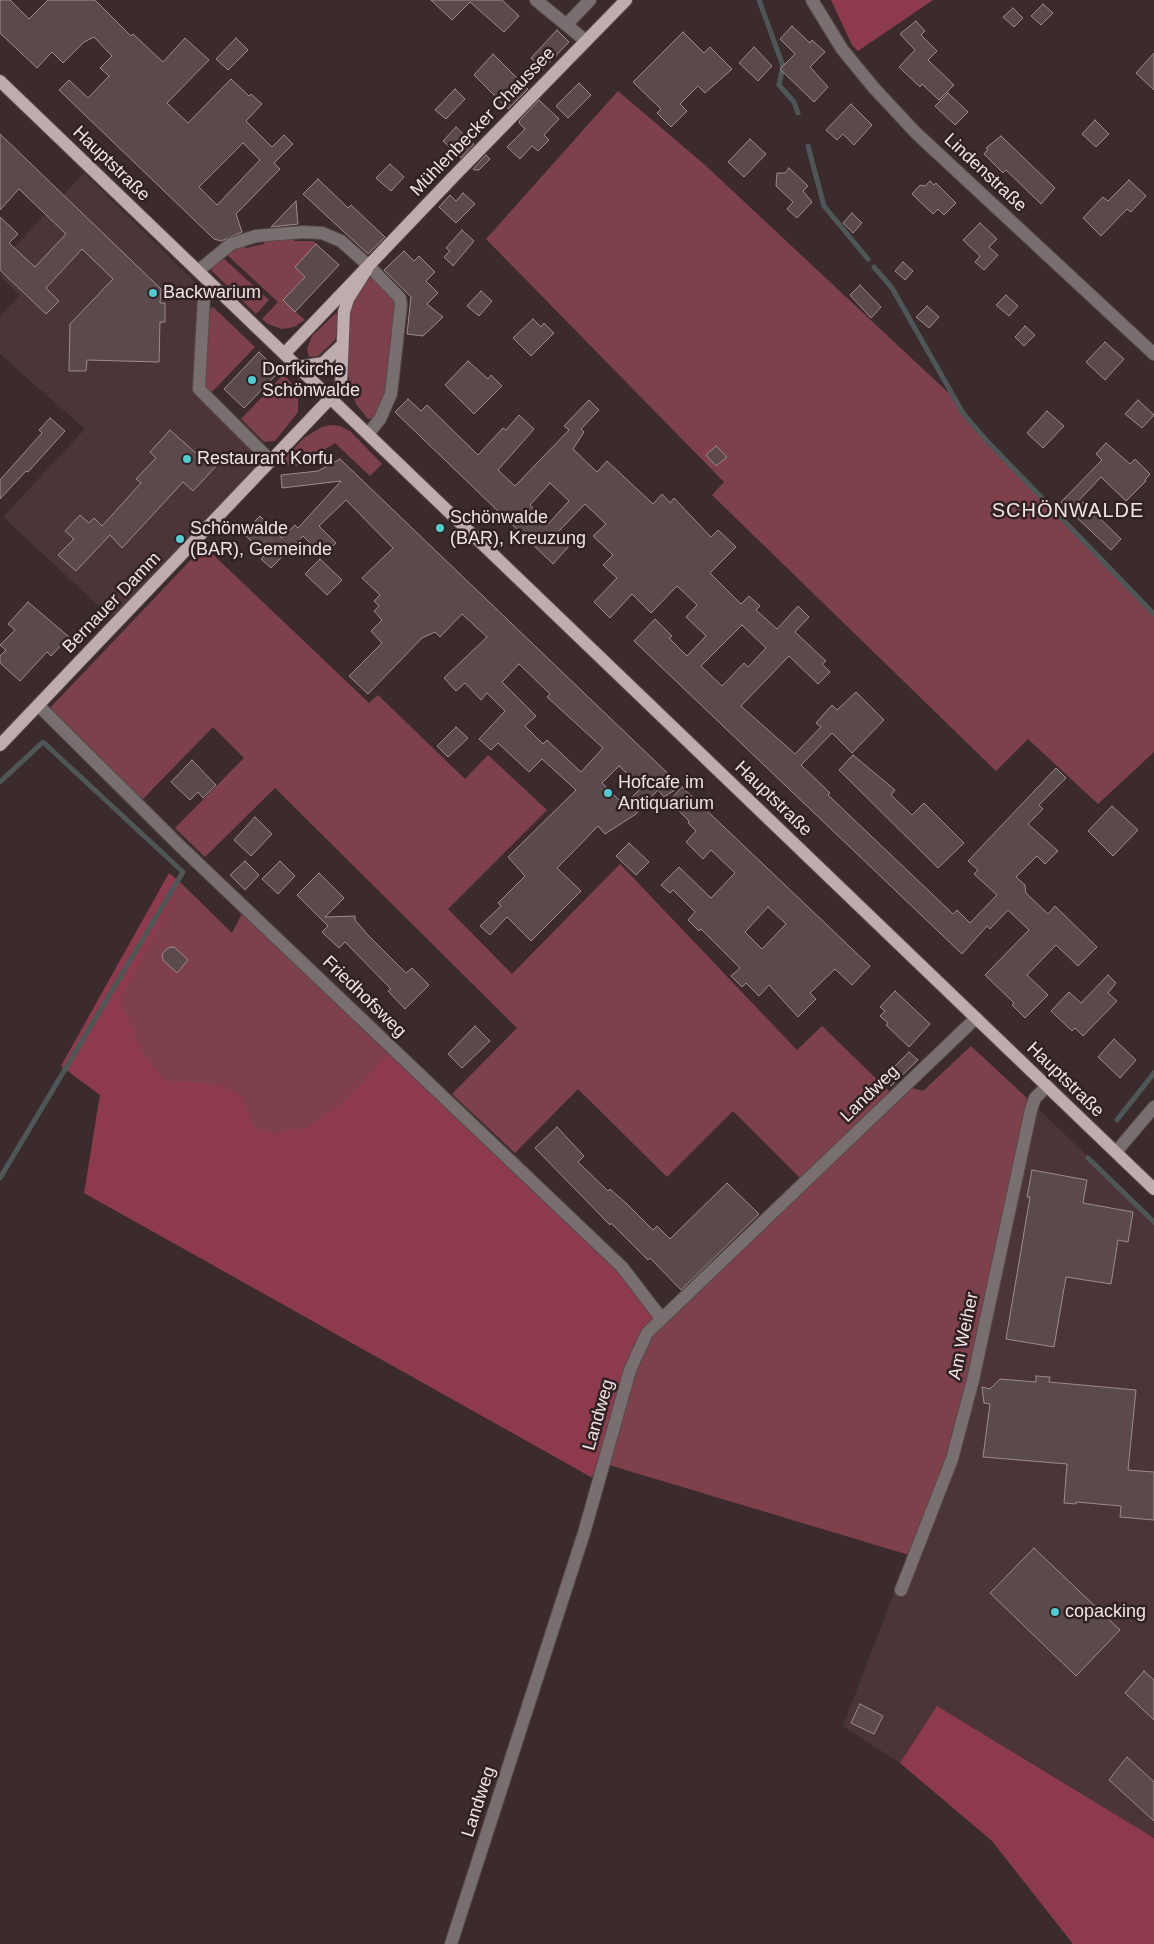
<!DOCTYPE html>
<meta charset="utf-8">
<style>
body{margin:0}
canvas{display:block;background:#3b2b2d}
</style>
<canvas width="1154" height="1944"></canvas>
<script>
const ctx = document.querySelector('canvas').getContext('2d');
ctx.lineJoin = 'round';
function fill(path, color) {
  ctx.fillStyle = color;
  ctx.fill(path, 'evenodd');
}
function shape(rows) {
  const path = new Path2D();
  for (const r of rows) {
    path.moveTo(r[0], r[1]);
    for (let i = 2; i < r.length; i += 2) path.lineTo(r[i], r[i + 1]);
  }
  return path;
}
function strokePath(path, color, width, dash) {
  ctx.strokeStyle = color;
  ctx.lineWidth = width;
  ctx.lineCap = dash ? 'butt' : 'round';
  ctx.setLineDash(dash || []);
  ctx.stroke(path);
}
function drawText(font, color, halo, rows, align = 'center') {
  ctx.font = font + ' Arial,sans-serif';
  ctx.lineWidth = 5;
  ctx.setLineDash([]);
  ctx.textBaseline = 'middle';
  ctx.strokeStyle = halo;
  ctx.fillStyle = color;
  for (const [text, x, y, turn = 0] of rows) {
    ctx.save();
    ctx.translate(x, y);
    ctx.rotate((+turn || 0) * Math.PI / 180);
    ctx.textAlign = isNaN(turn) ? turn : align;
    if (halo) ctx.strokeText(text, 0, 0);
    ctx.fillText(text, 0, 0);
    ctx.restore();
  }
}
const built = shape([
 [84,173,201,288,198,389,266,459,113,619,3,517,85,429,0,354,0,316,20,295,0,276,20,254,14,248],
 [1027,1098,1154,1220,1154,1838,937,1706,900,1763,843,1726,934,1489,971,1363]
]);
const green = shape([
 [618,91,705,165,954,398,986,441,1154,614,1154,752,1098,804,1028,739,996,771,712,495,724,482,486,239],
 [290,237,295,241,313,241,316,244,295,267,305,277,283,300,305,320,294,327,282,329,268,324,262,319,278,302,225,253,242,245,246,248,264,244,265,240],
 [221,256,269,300,256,314,211,270],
 [368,277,371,277,397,301,396,327,391,332,390,342,395,344,390,392,375,418,368,419,356,404,347,372,348,313,353,299],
 [213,307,255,347,211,393,203,386,209,310],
 [336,313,339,315,338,333,334,341,318,356,309,357,307,349,312,336],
 [284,374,298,392,298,412,275,441,264,442,241,419],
 [330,425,340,426,350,431,382,464,370,476,335,443,298,466,279,464,305,437,322,427],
 [204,546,369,703,378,695,465,779,488,755,547,810,448,909,512,974,620,864,797,1050,822,1026,890,1092,801,1179,733,1111,667,1177,578,1089,515,1153,452,1094,517,1028,275,788,205,857,175,828,244,758,213,727,140,802,50,708],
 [181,883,232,933,243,912,405,1070,269,1195,88,1037],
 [971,1046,1027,1098,971,1363,953,1437,909,1555,609,1465,647,1333,909,1087,923,1091]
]);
const forest = shape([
 [831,0,933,0,858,51,852,45],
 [169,873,181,883,120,1001,144,1055,164,1080,222,1085,242,1096,254,1127,273,1133,307,1128,347,1099,388,1053,621,1268,659,1317,646,1332,600,1471,591,1477,84,1193,100,1095,61,1066],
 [937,1706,1154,1838,1154,1944,1073,1944,992,1841,900,1763]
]);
const stream = shape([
 [759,0,783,66,779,85,794,102,798,113],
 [808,146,824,206,868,259],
 [874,267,892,288,963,413,986,440,1154,614],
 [0,782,43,742,183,872,0,1178],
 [1117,1120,1154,1073],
 [1088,1158,1154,1222]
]);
const building = shape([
 [0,0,10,0,29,19,48,0,95,0,131,36,133,34,163,62,185,38,209,60,167,103,188,123,231,79,249,96,251,94,262,104,246,121,272,147,284,135,293,144,274,163,280,169,236,214,242,232,221,241,214,239,59,90,69,80,88,98,109,76,100,68,112,56,94,37,84,42,63,63,52,52,37,68,0,33,0,0],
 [243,143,260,160,217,205,199,187,243,143],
 [431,0,502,0,519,16,504,32,470,2,452,20,431,0],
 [1043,4,1053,13,1041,25,1031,16,1043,4],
 [1013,8,1023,18,1014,27,1003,17,1013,8],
 [916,21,925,31,921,35,937,51,928,60,954,85,939,100,922,84,920,87,899,67,915,50,900,34,916,21],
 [792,26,810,43,812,40,825,52,810,67,828,87,814,102,780,69,795,54,780,39,792,26],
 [557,30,569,42,543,69,531,58,557,30],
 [683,32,704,53,710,47,732,69,705,93,698,86,680,104,687,111,671,127,657,113,661,109,633,82,683,32],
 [236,38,248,50,228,70,216,59,236,38],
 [754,47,772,66,758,81,739,63,754,47],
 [1154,53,1154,90,1136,73,1154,53],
 [493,54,528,89,508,109,474,75,493,54],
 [579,83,591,95,568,118,556,106,579,83],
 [455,89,465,99,446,119,435,110,455,89],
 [948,93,968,112,955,125,935,106,948,93],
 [539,100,559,119,544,135,549,140,538,151,532,146,520,159,507,147,525,129,519,123,520,120,539,100],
 [851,104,872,125,854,145,843,134,837,140,826,130,851,104],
 [1095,120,1109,134,1096,147,1082,134,1095,120],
 [456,127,474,144,461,158,443,141,456,127],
 [0,134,161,289,160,303,165,303,165,322,160,322,159,362,87,360,86,371,69,371,70,324,113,279,82,249,46,288,59,301,46,314,0,270,0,217,18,234,9,243,35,267,66,234,19,189,0,210,0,134],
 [1001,136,1055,188,1041,204,1006,170,1003,173,984,154,988,149,986,148,1001,136],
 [750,139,766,154,744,177,728,162,750,139],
 [486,155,490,159,479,170,475,170,473,169,486,155],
 [390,164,404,177,391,191,376,178,390,164],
 [789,168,808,186,803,191,812,202,797,218,787,209,793,202,776,186,777,173,785,173,789,168],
 [318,179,348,208,351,205,385,237,368,254,303,194,318,179],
 [1129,180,1146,196,1131,212,1127,209,1101,236,1083,218,1103,197,1108,201,1129,180],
 [930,181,934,185,936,183,956,203,944,215,938,209,933,214,912,194,920,185,925,186,930,181],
 [463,193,475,204,456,223,439,207,450,195,456,201,463,193],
 [296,201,298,224,271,227,296,201],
 [852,213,862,223,853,233,843,223,852,213],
 [980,223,997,239,989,247,998,255,984,270,975,262,980,256,963,240,980,223],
 [462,230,474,241,453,266,444,257,450,251,446,248,462,230],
 [316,244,339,265,295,312,283,300,305,277,295,267,316,244],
 [404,251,414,261,419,256,435,272,426,281,438,293,427,304,443,317,423,336,407,334,411,297,384,270,404,251],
 [903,262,913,271,905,280,895,271,903,262],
 [860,285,881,307,871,318,850,295,860,285],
 [481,291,492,301,479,316,467,306,481,291],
 [1006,295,1018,306,1009,316,996,305,1006,295],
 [927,306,939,317,929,328,916,317,927,306],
 [533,319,541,327,544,323,554,333,531,356,513,338,533,319],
 [1025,326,1035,335,1024,346,1015,337,1025,326],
 [1105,342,1124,359,1105,380,1086,362,1105,342],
 [259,352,279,372,244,408,224,389,259,352],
 [468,361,488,379,491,375,502,386,474,414,445,385,468,361],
 [408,399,421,411,427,405,478,455,503,428,506,430,519,415,534,429,498,470,515,486,569,430,564,426,589,400,599,410,581,429,584,432,573,449,597,472,607,461,653,504,662,494,670,503,674,498,711,537,718,530,736,547,710,573,741,604,749,596,760,606,756,610,777,629,798,606,809,617,795,632,826,661,822,664,830,672,818,684,789,656,741,706,795,754,821,727,816,723,832,705,837,710,856,692,884,720,852,753,832,733,801,765,830,793,828,795,953,914,957,910,970,923,997,895,974,874,978,870,968,861,1056,768,1066,778,1039,805,1043,809,1028,824,1058,851,1045,864,1037,856,1016,877,1025,885,1026,893,1048,914,1055,906,1097,947,1078,966,1056,945,1027,975,1048,995,1025,1018,1012,1005,1014,1003,985,975,1029,930,1008,910,990,929,987,926,962,954,634,641,655,619,672,636,669,638,687,656,706,636,686,617,697,605,677,586,651,613,632,594,610,618,594,602,617,578,603,565,613,555,593,536,606,524,585,504,557,533,570,545,553,564,395,412,408,399],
 [550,483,569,501,548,524,530,505,550,483],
 [742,625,766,648,748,667,744,663,722,686,701,666,742,625],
 [1138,400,1154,415,1142,428,1125,414,1138,400],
 [1047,411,1064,426,1043,448,1027,433,1047,411],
 [50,418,65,431,28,472,26,471,0,499,0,480,42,433,39,430,50,418],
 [170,430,198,455,204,449,219,463,193,491,183,482,122,548,110,535,76,571,58,555,74,539,65,531,80,515,89,523,94,518,102,526,141,483,136,479,156,458,150,452,170,430],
 [1106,443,1130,464,1135,459,1150,474,1145,480,1146,481,1126,501,1101,477,1069,511,1061,502,1102,460,1096,454,1106,443],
 [716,446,727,457,716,466,706,455,716,446],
 [340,459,681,786,664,797,658,790,636,814,605,834,598,826,571,854,557,868,581,891,531,941,507,917,490,935,480,926,501,906,498,903,525,876,508,857,576,790,542,759,529,772,498,743,491,750,479,739,505,711,487,693,481,700,465,683,456,691,444,678,487,637,462,614,440,637,435,632,422,638,368,694,349,676,382,643,371,631,382,620,374,611,379,606,374,601,380,595,362,578,393,548,346,500,319,526,336,543,323,556,303,536,271,568,261,559,265,555,243,533,260,516,282,538,295,525,298,528,341,481,282,488,281,475,318,471,340,459],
 [519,664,550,694,547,697,603,748,581,772,547,740,543,744,525,726,536,716,502,682,519,664],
 [619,766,642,787,624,805,602,783,619,766],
 [1083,502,1121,539,1111,550,1072,513,1083,502],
 [320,559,342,580,327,595,305,574,320,559],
 [28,602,69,637,51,656,47,652,20,681,0,663,0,656,6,650,0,645,15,630,8,624,28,602],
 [456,727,468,738,448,757,437,746,456,727],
 [853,755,895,790,891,795,912,815,924,803,964,843,938,868,839,770,853,755],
 [192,760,216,785,203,798,198,792,190,800,171,782,192,760],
 [682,787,870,966,852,985,835,969,810,993,816,999,798,1017,769,985,759,996,746,983,742,987,731,976,740,968,701,929,699,931,688,920,695,912,673,890,670,893,661,885,679,867,711,898,735,873,711,850,703,859,686,842,696,831,688,823,689,821,669,801,682,787],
 [768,907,786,924,762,949,745,932,768,907],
 [1112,806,1138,830,1113,856,1088,831,1112,806],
 [255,817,272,834,251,856,234,840,255,817],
 [629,843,649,862,636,875,616,856,629,843],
 [245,861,259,875,245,890,230,875,245,861],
 [280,861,295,876,278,894,262,879,280,861],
 [319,873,344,898,325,917,355,916,355,920,367,934,406,973,412,968,429,985,405,1009,388,991,391,989,345,942,339,948,322,932,328,926,297,895,319,873],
 [174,947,188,960,177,973,163,960,162,954,168,948,174,947],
 [1108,975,1116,983,1108,993,1117,1001,1083,1036,1075,1028,1072,1031,1051,1011,1069,992,1081,1003,1108,975],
 [895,991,930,1024,909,1047,886,1025,888,1023,880,1016,885,1011,880,1007,895,991],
 [475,1026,490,1041,462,1068,448,1054,475,1026],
 [1114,1039,1136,1060,1120,1078,1098,1057,1114,1039],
 [909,1052,918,1060,891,1086,883,1078,909,1052],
 [557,1127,584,1156,578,1162,608,1191,610,1189,628,1205,653,1230,657,1226,670,1239,727,1183,759,1214,681,1290,650,1258,648,1260,611,1223,610,1225,535,1148,557,1127],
 [1032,1170,1087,1180,1083,1203,1133,1212,1128,1242,1118,1240,1111,1284,1066,1277,1054,1347,1006,1339,1030,1197,1027,1197,1032,1170],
 [1036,1376,1050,1377,1049,1382,1136,1390,1128,1470,1154,1472,1154,1520,1120,1517,1121,1506,1076,1502,1076,1504,1064,1503,1067,1464,983,1457,990,1404,984,1403,982,1387,990,1389,1000,1379,1036,1382,1036,1376],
 [1034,1548,1120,1630,1076,1676,990,1593,1034,1548],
 [1144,1671,1154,1680,1154,1720,1125,1693,1144,1671],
 [860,1704,883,1716,874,1734,851,1723,860,1704],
 [1127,1757,1154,1782,1154,1821,1109,1780,1127,1757]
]);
const minor = shape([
 [536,0,586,41],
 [812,0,842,49,874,88,916,133,1154,354],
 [567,24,590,0],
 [198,271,231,244,256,236,303,232,322,233,341,241,369,266,400,298,401,305,391,394,380,419,368,434],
 [213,286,204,296,199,389,271,461],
 [38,705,182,848,622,1267,661,1318],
 [1116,1152,1154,1107],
 [901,1590,952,1459,973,1380,1031,1110,1035,1098,1047,1086],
 [451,1944,584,1533,630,1370,647,1333,976,1018]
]);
const major = shape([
 [0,81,1154,1189],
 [285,353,458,172,626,0],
 [298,367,323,363,342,345],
 [0,745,341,387,344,312,348,299,367,269]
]);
const markers = [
 [153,293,5,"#51ccd2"],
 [252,380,5,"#51ccd2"],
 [187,459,5,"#51ccd2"],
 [440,528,5,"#51ccd2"],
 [180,539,5,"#51ccd2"],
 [608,793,5,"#51ccd2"],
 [1055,1612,5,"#51ccd2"]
];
const streetNames = [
 ["Mühlenbecker Chaussee",483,122,-46],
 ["Hauptstraße",111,164,44],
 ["Lindenstraße",985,173,43],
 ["Bernauer Damm",112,603,-46],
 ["Hauptstraße",773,799,44],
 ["Friedhofsweg",364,997,44],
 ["Hauptstraße",1065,1080,44],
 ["Landweg",870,1094,-44],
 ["Am Weiher",964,1336,-78],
 ["Landweg",599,1415,-74],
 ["Landweg",479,1802,-72]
];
const poiNames = [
 ["Backwarium",163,293],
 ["Dorfkirche",262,370],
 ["Schönwalde",262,391],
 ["Restaurant Korfu",197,459],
 ["Schönwalde",450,518],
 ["(BAR), Kreuzung",450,539],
 ["Schönwalde",190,529],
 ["(BAR), Gemeinde",190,550],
 ["Hofcafe im",618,783],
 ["Antiquarium",618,804],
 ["copacking",1065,1612]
];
const quarterNames = [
 ["SCHÖNWALDE",1068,511]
];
fill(built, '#4c3538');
fill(green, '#7e414c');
fill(forest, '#8d3b4c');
strokePath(stream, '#4e5757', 5);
fill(building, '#5b4a4c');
strokePath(building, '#9e8a8d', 1);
strokePath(minor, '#58494a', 14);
strokePath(major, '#58494a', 14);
strokePath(minor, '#776f70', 12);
strokePath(major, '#beacaf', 12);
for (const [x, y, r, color] of markers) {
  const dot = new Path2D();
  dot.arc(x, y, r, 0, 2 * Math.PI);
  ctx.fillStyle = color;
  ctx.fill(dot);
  strokePath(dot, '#312123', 2);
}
drawText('18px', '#efe4e5', '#312123', streetNames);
drawText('18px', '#efe4e5', '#312123', poiNames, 'left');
ctx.letterSpacing = '1px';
drawText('20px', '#efe4e5', '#312123', quarterNames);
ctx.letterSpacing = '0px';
</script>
